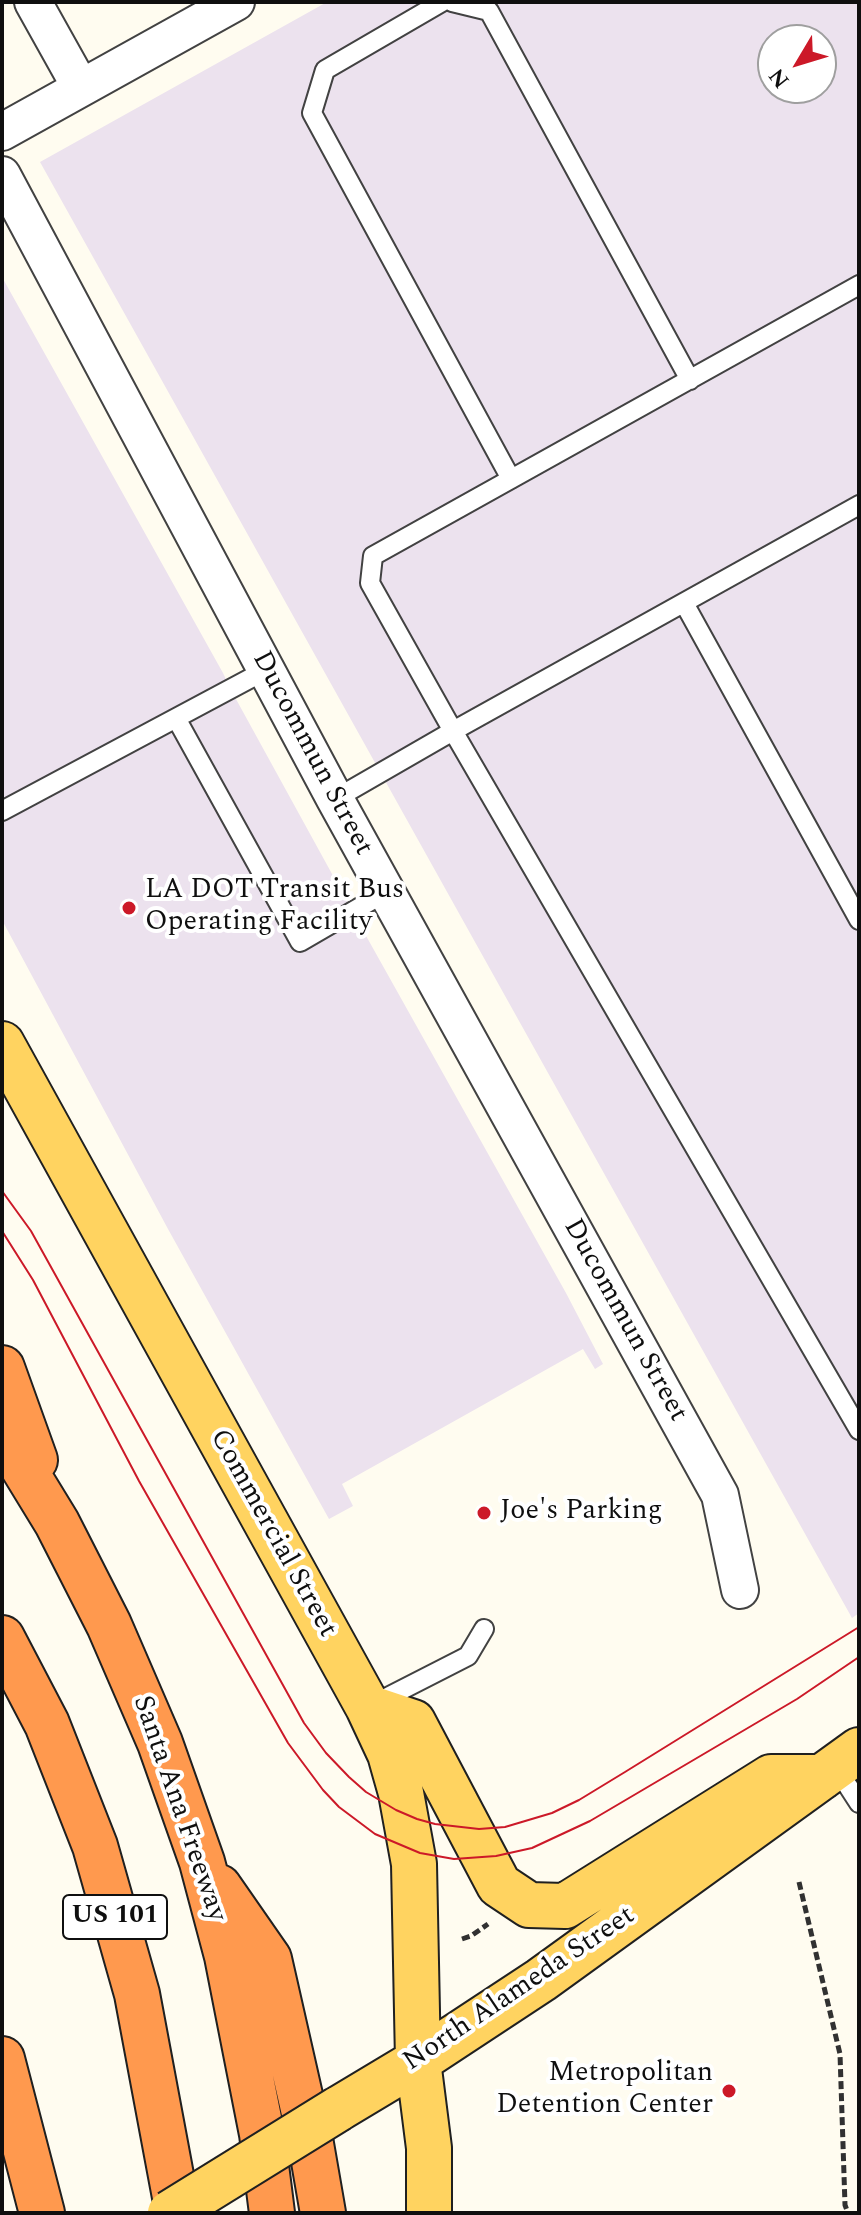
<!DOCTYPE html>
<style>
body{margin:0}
#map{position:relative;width:861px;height:2215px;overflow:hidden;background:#fffcf0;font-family:Spectral,serif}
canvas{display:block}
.frame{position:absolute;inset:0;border:4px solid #0f0f0f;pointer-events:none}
.north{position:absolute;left:757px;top:24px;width:80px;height:80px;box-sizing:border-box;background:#fff;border:2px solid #9f9f9f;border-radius:50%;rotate:232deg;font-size:22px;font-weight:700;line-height:32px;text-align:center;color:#0f0f0f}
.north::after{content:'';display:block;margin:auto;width:28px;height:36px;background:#cc1928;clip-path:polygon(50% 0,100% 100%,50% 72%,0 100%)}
</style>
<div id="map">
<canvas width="861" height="2215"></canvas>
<div class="frame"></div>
<div class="north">N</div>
</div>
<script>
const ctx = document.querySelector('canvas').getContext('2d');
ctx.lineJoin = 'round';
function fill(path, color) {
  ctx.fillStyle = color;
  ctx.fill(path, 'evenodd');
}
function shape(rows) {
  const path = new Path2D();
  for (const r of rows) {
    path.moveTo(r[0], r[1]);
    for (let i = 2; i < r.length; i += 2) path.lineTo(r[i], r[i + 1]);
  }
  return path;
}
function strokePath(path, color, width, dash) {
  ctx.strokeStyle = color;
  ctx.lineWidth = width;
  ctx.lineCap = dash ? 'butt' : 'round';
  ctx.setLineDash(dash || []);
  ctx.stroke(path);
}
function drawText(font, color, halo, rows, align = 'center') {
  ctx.font = font + ' Spectral,serif';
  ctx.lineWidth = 8;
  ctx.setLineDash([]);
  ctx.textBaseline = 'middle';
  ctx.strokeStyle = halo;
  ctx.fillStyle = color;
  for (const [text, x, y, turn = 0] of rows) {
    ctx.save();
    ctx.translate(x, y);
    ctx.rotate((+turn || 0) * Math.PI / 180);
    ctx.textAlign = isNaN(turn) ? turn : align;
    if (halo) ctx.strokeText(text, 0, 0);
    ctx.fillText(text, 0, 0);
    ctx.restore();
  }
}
const industrial = shape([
 [327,2,859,2,859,1613,852,1618,40,162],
 [773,40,821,40,821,88,773,88],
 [2,277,223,673,231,690,365,934,566,1293,603,1364,595,1369,583,1349,342,1484,353,1506,329,1519,168,1229,2,920]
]);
const path = shape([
 [799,1882,840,2054,845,2205,848,2213],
 [462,1939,471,1936,488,1924]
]);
const lane = shape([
 [442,2,325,70,312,113,511,479],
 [452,2,489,11,690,380],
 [859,285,373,556,370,583,453,731,859,1430],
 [684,603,859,920],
 [176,718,300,942,386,892],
 [335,799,453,731,859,505],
 [2,811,266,670],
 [374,1704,468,1656,484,1629],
 [835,1766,859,1803]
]);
const street = shape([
 [33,2,81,88],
 [2,132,236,2],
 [2,175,335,799,720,1495,740,1590]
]);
const primary = shape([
 [2,1044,368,1707,390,1754,401,1793,414,1864,418,2061,429,2148,429,2213],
 [368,1707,413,1722,499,1885,529,1905,565,1906,771,1777,822,1777],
 [338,2109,418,2061,541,1980,859,1750]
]);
const highway = shape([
 [2,1368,35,1460],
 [2,1433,57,1523,109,1625,160,1743,202,1862,227,1956,262,2134,272,2213],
 [2,1638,47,1724,95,1846,137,1994,178,2213],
 [219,1887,269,1959,311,2144,323,2213],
 [2,2059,42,2213]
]);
const tram = shape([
 [2,1191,31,1231,304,1723,326,1753,349,1777,366,1792,396,1810,417,1819,435,1824,479,1829,505,1827,552,1813,579,1800,625,1772,859,1627],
 [2,1231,33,1280,139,1481,288,1743,323,1790,339,1807,375,1834,420,1853,454,1859,496,1856,532,1848,590,1821,797,1699,859,1657]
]);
const primaryBridge = shape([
 [170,2213,338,2109]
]);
const markers = [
 [129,908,8,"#cc1928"],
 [484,1513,8,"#cc1928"],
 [729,2091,8,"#cc1928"]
];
const shields = [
 [115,1917,104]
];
const shieldNames = [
 ["US 101",115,1917]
];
const streetNames = [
 ["Ducommun Street",311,754,62],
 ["Ducommun Street",624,1321,61],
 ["Commercial Street",272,1534,61],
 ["Santa Ana Freeway",178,1809,71],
 ["North Alameda Street",520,1990,-34]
];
const poiNames = [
 ["LA DOT Transit Bus",145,892],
 ["Operating Facility",145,924],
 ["Joe's Parking",500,1513],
 ["Metropolitan",713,2075,"right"],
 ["Detention Center",713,2107,"right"]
];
fill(industrial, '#ece2ee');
strokePath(lane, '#424242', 22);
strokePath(street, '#424242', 40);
strokePath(primary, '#202020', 48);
strokePath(highway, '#202020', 48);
strokePath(path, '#313131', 5, [8, 4]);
strokePath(lane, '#fff', 18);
strokePath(street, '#fff', 36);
strokePath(primary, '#ffd360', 44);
strokePath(highway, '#ff994e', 44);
strokePath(tram, '#cc1928', 2);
strokePath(primaryBridge, '#202020', 48, []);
strokePath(primaryBridge, '#ffd360', 44);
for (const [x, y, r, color] of markers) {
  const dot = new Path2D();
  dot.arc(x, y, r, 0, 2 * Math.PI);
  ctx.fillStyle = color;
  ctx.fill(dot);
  strokePath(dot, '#fff', 3);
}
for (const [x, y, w] of shields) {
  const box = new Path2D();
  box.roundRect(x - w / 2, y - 22, w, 44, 6);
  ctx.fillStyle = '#fff';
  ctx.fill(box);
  strokePath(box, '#0f0f0f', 2);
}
drawText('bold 26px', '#0f0f0f', null, shieldNames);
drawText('28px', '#0f0f0f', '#fff', streetNames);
drawText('28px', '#0f0f0f', '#fff', poiNames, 'left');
</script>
